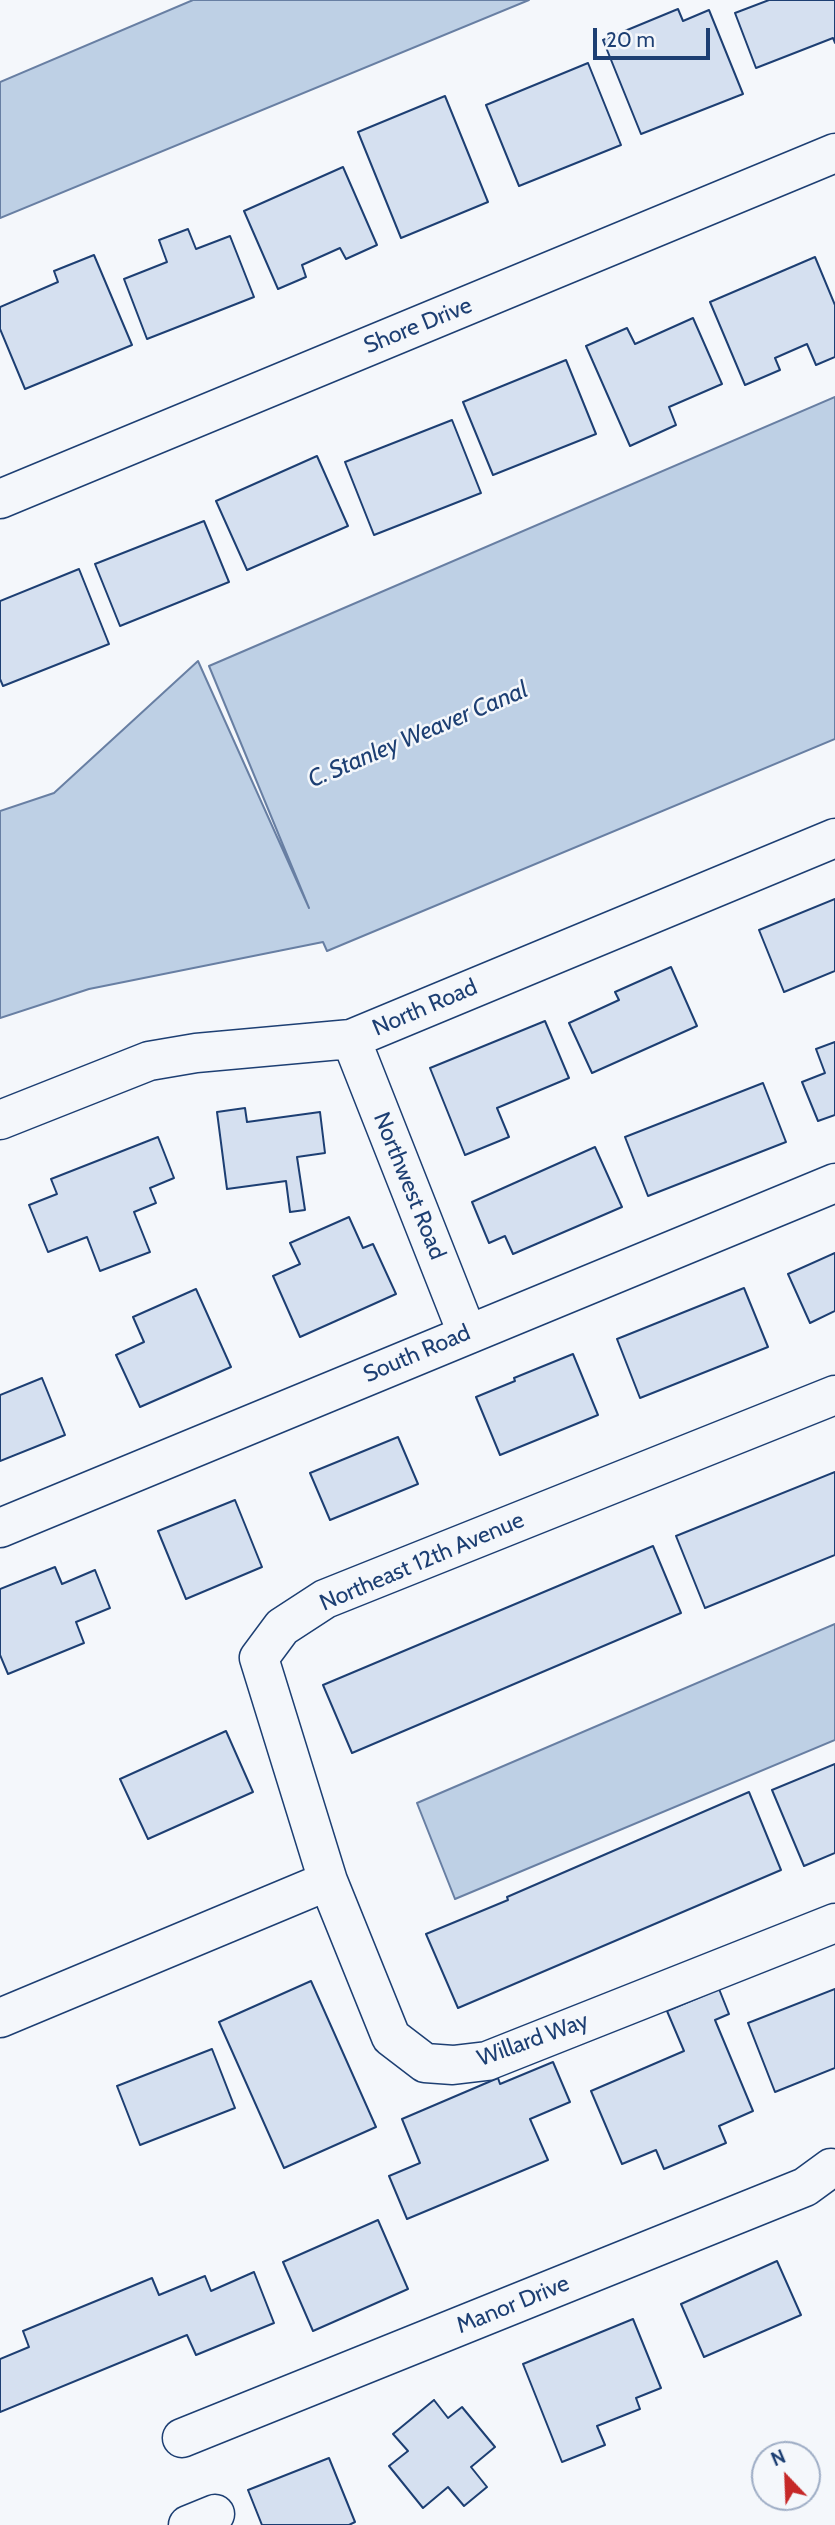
<!DOCTYPE html>
<style>
body{margin:0}
#map{position:relative;width:835px;height:2525px;overflow:hidden;background:#f4f7fb;font-family:Cabin,sans-serif}
canvas{display:block}
.north{position:absolute;left:751px;top:2441px;width:70px;height:70px;box-sizing:border-box;background:#f4f7fb;border:2px solid #9eadc5;border-radius:50%;rotate:337deg;font-size:19px;font-weight:700;line-height:28px;text-align:center;color:#1d3f73}
.north::after{content:'';display:block;margin:auto;width:24px;height:32px;background:#c62828;clip-path:polygon(50% 0,100% 100%,50% 72%,0 100%)}
.scale{position:absolute;left:593px;top:28px;width:117px;height:32px;box-sizing:border-box;border:4px solid #1d3f73;border-top:0;padding-left:9px;font-size:21px;line-height:24px;white-space:nowrap;color:#1d3f73;-webkit-text-stroke:5px #f4f7fb;paint-order:stroke}
</style>
<div id="map">
<canvas width="835" height="2525"></canvas>
<div class="north">N</div>
<div class="scale">20 m</div>
</div>
<script>
const ctx = document.querySelector('canvas').getContext('2d');
ctx.lineJoin = 'round';
function fill(path, color) {
  ctx.fillStyle = color;
  ctx.fill(path, 'evenodd');
}
function shape(rows) {
  const path = new Path2D();
  for (const r of rows) {
    path.moveTo(r[0], r[1]);
    for (let i = 2; i < r.length; i += 2) path.lineTo(r[i], r[i + 1]);
  }
  return path;
}
function strokePath(path, color, width, dash) {
  ctx.strokeStyle = color;
  ctx.lineWidth = width;
  ctx.lineCap = dash ? 'butt' : 'round';
  ctx.setLineDash(dash || []);
  ctx.stroke(path);
}
function drawText(font, color, halo, rows, align = 'center') {
  ctx.font = font + ' Cabin,sans-serif';
  ctx.lineWidth = 5;
  ctx.setLineDash([]);
  ctx.textBaseline = 'middle';
  ctx.strokeStyle = halo;
  ctx.fillStyle = color;
  for (const [text, x, y, turn = 0] of rows) {
    ctx.save();
    ctx.translate(x, y);
    ctx.rotate((+turn || 0) * Math.PI / 180);
    ctx.textAlign = isNaN(turn) ? turn : align;
    if (halo) ctx.strokeText(text, 0, 0);
    ctx.fillText(text, 0, 0);
    ctx.restore();
  }
}
const water = shape([
 [193,0,529,0,0,218,0,82,193,0],
 [835,397,835,739,327,951,323,942,89,989,0,1018,0,811,54,793,198,661,309,908,209,666,835,397],
 [835,1624,835,1740,455,1899,417,1803,835,1624]
]);
const building = shape([
 [769,0,835,0,835,43,833,38,756,68,735,13,769,0],
 [678,9,683,21,709,10,743,94,641,134,603,40,678,9],
 [588,63,621,145,519,186,486,105,588,63],
 [445,96,488,202,401,238,358,132,445,96],
 [343,167,377,245,346,259,340,248,302,265,306,277,278,289,244,211,343,167],
 [188,229,196,249,230,236,254,297,147,339,124,279,167,262,159,240,188,229],
 [94,255,132,345,25,389,0,329,0,307,58,282,54,271,94,255],
 [815,257,835,305,835,357,816,365,807,344,775,358,780,370,745,385,710,302,815,257],
 [693,318,722,384,669,407,676,425,630,446,586,346,627,328,635,344,693,318],
 [566,360,596,434,493,475,463,402,566,360],
 [452,420,481,493,374,535,345,462,452,420],
 [317,456,348,526,247,570,216,501,317,456],
 [204,521,229,582,120,626,95,564,204,521],
 [79,569,109,644,3,686,0,679,0,601,79,569],
 [835,899,835,971,784,992,759,930,835,899],
 [671,967,697,1026,592,1073,569,1023,619,1000,615,992,671,967],
 [545,1021,569,1078,497,1108,509,1137,465,1155,430,1068,545,1021],
 [835,1042,835,1115,818,1121,802,1082,825,1073,816,1049,835,1042],
 [763,1083,786,1142,648,1196,625,1137,763,1083],
 [245,1108,247,1122,320,1112,325,1153,297,1157,305,1210,290,1212,286,1181,227,1189,217,1112,245,1108],
 [158,1137,174,1178,150,1188,156,1203,134,1212,150,1252,100,1271,87,1237,48,1252,29,1205,57,1194,51,1179,158,1137],
 [595,1147,622,1207,513,1254,505,1236,489,1243,472,1202,595,1147],
 [349,1217,363,1248,373,1244,396,1294,300,1337,273,1276,300,1264,290,1243,349,1217],
 [835,1253,835,1311,810,1323,788,1274,835,1253],
 [744,1288,768,1347,640,1398,617,1339,744,1288],
 [196,1289,231,1367,140,1407,116,1355,144,1342,133,1317,196,1289],
 [573,1354,598,1415,500,1455,476,1397,515,1381,514,1378,573,1354],
 [42,1378,65,1435,0,1461,0,1395,42,1378],
 [398,1437,418,1484,330,1520,310,1473,398,1437],
 [835,1472,835,1555,705,1608,676,1536,835,1472],
 [235,1500,262,1567,186,1599,158,1531,235,1500],
 [653,1546,681,1613,352,1753,323,1685,653,1546],
 [55,1567,62,1584,95,1570,110,1608,76,1622,84,1643,8,1674,0,1655,0,1589,55,1567],
 [226,1731,253,1792,148,1839,120,1779,226,1731],
 [835,1764,835,1853,804,1866,772,1790,835,1764],
 [749,1792,781,1870,458,2008,426,1934,508,1900,507,1897,749,1792],
 [311,1981,376,2127,284,2168,219,2022,311,1981],
 [719,1989,729,2014,715,2020,753,2111,719,2126,726,2143,664,2169,656,2150,622,2164,591,2091,684,2051,667,2011,719,1989],
 [835,1989,835,2068,775,2092,748,2023,835,1989],
 [212,2049,235,2108,140,2145,117,2086,212,2049],
 [553,2062,570,2102,530,2119,548,2160,407,2219,389,2176,420,2163,402,2119,498,2078,500,2084,553,2062],
 [378,2220,408,2289,313,2331,283,2262,378,2220],
 [777,2261,801,2315,704,2357,681,2304,777,2261],
 [254,2272,274,2323,196,2355,187,2335,0,2412,0,2359,29,2347,23,2331,152,2278,159,2295,205,2276,211,2291,254,2272],
 [633,2319,661,2388,636,2398,640,2409,597,2426,605,2445,562,2462,523,2364,633,2319],
 [434,2400,448,2418,462,2407,495,2447,471,2467,487,2487,464,2506,448,2487,423,2508,389,2466,408,2451,393,2434,434,2400],
 [329,2458,355,2522,349,2525,262,2525,248,2490,329,2458]
]);
const minor = shape([
 [0,499,835,153],
 [351,1039,467,1333],
 [0,1120,149,1061,196,1053,351,1039,835,838],
 [835,1395,325,1599,282,1627,259,1658,328,1881,391,2037,425,2063,453,2065,487,2061,835,1923],
 [0,1528,835,1183],
 [0,2018,328,1881],
 [182,2438,805,2187,831,2168],
 [188,2525,215,2514]
]);
const streetNames = [
 ["Shore Drive",418,326,-22],
 ["North Road",425,1008,-23],
 ["Northwest Road",409,1186,68],
 ["South Road",417,1354,-23],
 ["Northeast 12th Avenue",422,1562,-23],
 ["Willard Way",533,2040,-20],
 ["Manor Drive",513,2305,-22]
];
const waterNames = [
 ["C. Stanley Weaver Canal",418,735,-23]
];
fill(water, '#bed0e5');
strokePath(water, '#687fa3', 2);
fill(building, '#d5e0f0');
strokePath(building, '#1d3f73', 2);
strokePath(minor, '#1d3f73', 41);
strokePath(minor, '#f4f7fb', 38);
drawText('23px', '#1d3f73', '#f4f7fb', streetNames);
drawText('italic 24px', '#1d3f73', '#f4f7fb', waterNames);
</script>
